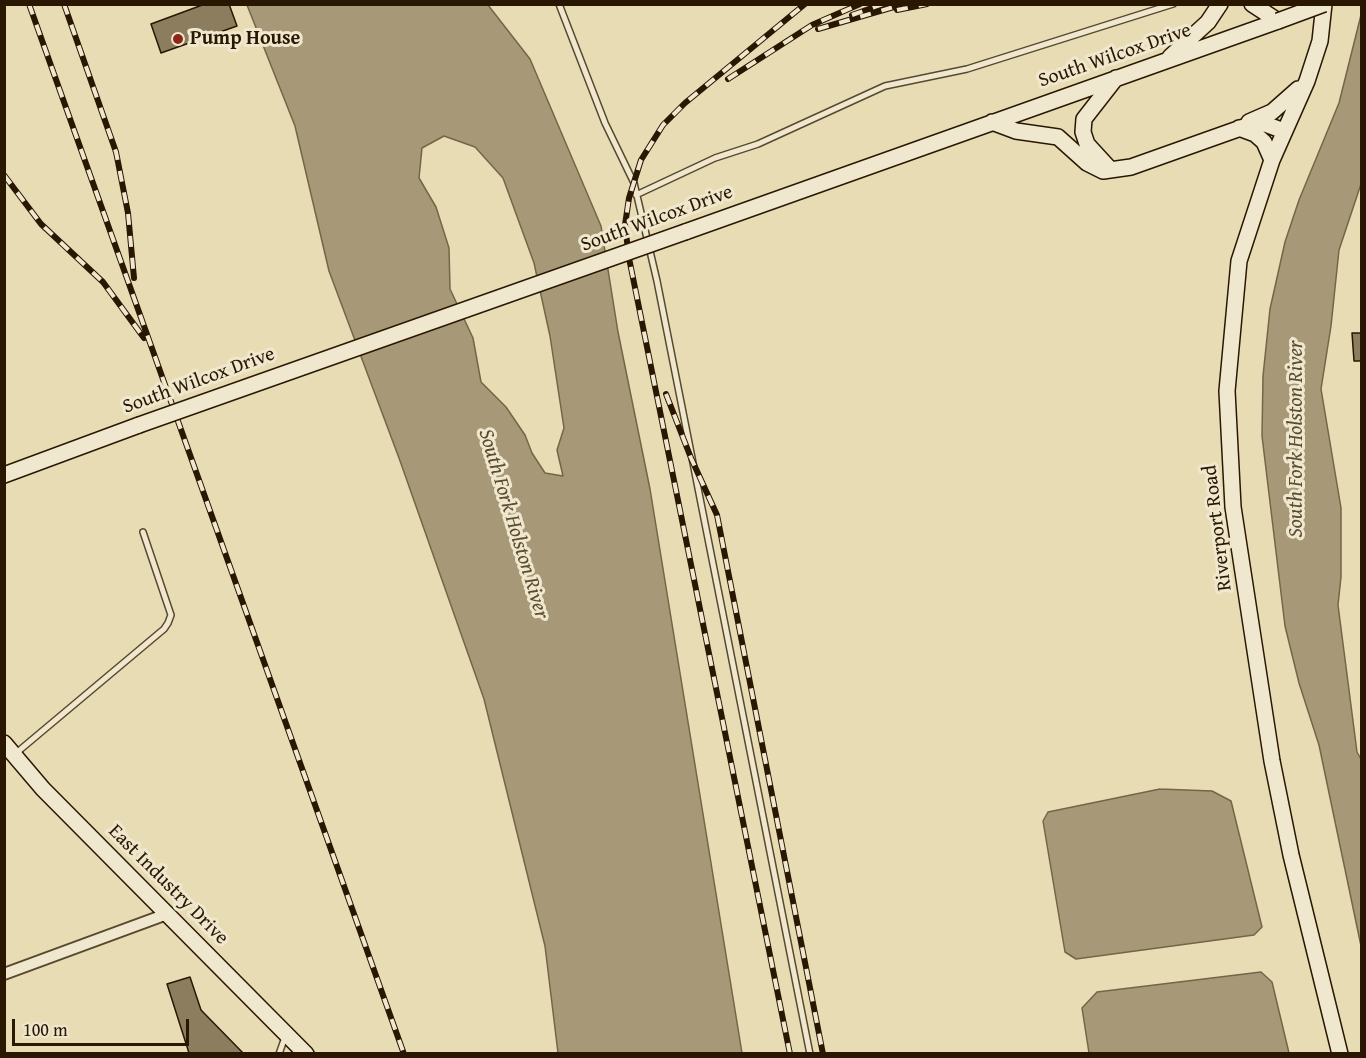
<!DOCTYPE html>
<style>
body{margin:0}
#map{position:relative;width:1366px;height:1058px;overflow:hidden;background:#e8dcb4;font-family:"Gentium Book Plus",serif}
canvas{display:block}
.frame{position:absolute;inset:0;border:6px solid #291702;pointer-events:none}
.scale{position:absolute;left:12px;top:1019px;width:177px;height:27px;box-sizing:border-box;border:3px solid #291702;border-top:0;padding-left:8px;font-size:18px;line-height:21px;white-space:nowrap;color:#291702;-webkit-text-stroke:4px #f0e8ce;paint-order:stroke}
</style>
<div id="map">
<canvas width="1366" height="1058"></canvas>
<div class="frame"></div>
<div class="scale">100 m</div>
</div>
<script>
const ctx = document.querySelector('canvas').getContext('2d');
ctx.lineJoin = 'round';
function fill(path, color) {
  ctx.fillStyle = color;
  ctx.fill(path, 'evenodd');
}
function shape(rows) {
  const path = new Path2D();
  for (const r of rows) {
    path.moveTo(r[0], r[1]);
    for (let i = 2; i < r.length; i += 2) path.lineTo(r[i], r[i + 1]);
  }
  return path;
}
function strokePath(path, color, width, dash) {
  ctx.strokeStyle = color;
  ctx.lineWidth = width;
  ctx.lineCap = dash ? 'butt' : 'round';
  ctx.setLineDash(dash || []);
  ctx.stroke(path);
}
function drawText(font, color, halo, rows, align = 'center') {
  ctx.font = font + ' "Gentium Book Plus",serif';
  ctx.lineWidth = 6;
  ctx.setLineDash([]);
  ctx.textBaseline = 'middle';
  ctx.strokeStyle = halo;
  ctx.fillStyle = color;
  for (const [text, x, y, turn = 0] of rows) {
    ctx.save();
    ctx.translate(x, y);
    ctx.rotate((+turn || 0) * Math.PI / 180);
    ctx.textAlign = isNaN(turn) ? turn : align;
    if (halo) ctx.strokeText(text, 0, 0);
    ctx.fillText(text, 0, 0);
    ctx.restore();
  }
}
const water = shape([
 [247,5,488,5,530,59,601,226,618,332,650,489,742,1053,558,1053,545,946,484,699,399,458,329,271,295,126,247,5],
 [444,136,475,147,503,178,534,263,550,336,564,428,557,450,563,476,545,473,532,453,525,435,506,407,481,382,473,338,450,289,449,248,436,207,419,178,422,148,444,136],
 [1361,15,1361,184,1339,250,1331,326,1321,389,1341,508,1341,577,1338,605,1357,752,1361,759,1361,946,1319,745,1299,683,1285,626,1262,436,1263,376,1270,309,1285,242,1299,200,1339,103,1361,15],
 [1160,789,1212,791,1231,801,1262,927,1254,935,1076,959,1065,952,1043,821,1048,812,1160,789],
 [1261,972,1272,982,1289,1053,1089,1053,1082,1008,1097,992,1261,972]
]);
const building = shape([
 [205,4,229,4,237,26,161,53,151,24,205,4],
 [1352,333,1362,333,1362,361,1354,361,1352,333],
 [190,977,201,1010,243,1053,189,1053,167,984,190,977]
]);
const service = shape([
 [559,4,605,123,634,183,657,281,810,1054],
 [636,195,715,158,758,144,885,86,967,69,1173,4],
 [15,754,164,629,168,623,171,615,143,532],
 [279,1054,285,1037]
]);
const minor = shape([
 [4,974,167,914]
]);
const secondary = shape([
 [1252,4,1278,21],
 [1324,4,1320,41,1307,81,1272,160,1239,261,1227,391,1233,507,1272,761,1291,855,1340,1054],
 [1170,57,1208,22,1220,4],
 [992,122,1016,131,1058,137,1087,163,1103,171,1131,167,1252,124,1265,124,1284,131],
 [1249,122,1272,112,1298,89],
 [1239,128,1255,134,1264,142,1272,160],
 [1109,168,1087,144,1083,132,1084,119,1116,78],
 [685,232,1278,21],
 [4,475,139,425],
 [4,743,43,789,306,1054]
]);
const rail = shape([
 [29,4,404,1054],
 [64,4,116,152,128,213,134,278],
 [897,10,927,4],
 [852,15,883,4],
 [818,29,904,4],
 [728,79,812,25,860,4],
 [4,175,41,224,103,282,144,338],
 [666,394,691,458,717,515,823,1054],
 [790,1054,629,258,625,225,629,198,641,160,663,125,685,103,805,4]
]);
const secondaryBridge = shape([
 [1278,21,1324,4],
 [139,425,685,232]
]);
const markers = [
 [178,39,6,"#8f2418"]
];
const poiNames = [
 ["Pump House",190,39]
];
const streetNames = [
 ["South Wilcox Drive",1115,56,-19],
 ["South Wilcox Drive",657,219,-20],
 ["South Wilcox Drive",199,381,-20],
 ["Riverport Road",1218,528,-97],
 ["East Industry Drive",168,885,45]
];
const waterNames = [
 ["South Fork Holston River",1297,439,-90],
 ["South Fork Holston River",513,524,73]
];
fill(water, '#a79977');
strokePath(water, '#756548', 1.5);
fill(building, '#8c7d5f');
strokePath(building, '#291702', 1.5);
strokePath(service, '#59482e', 8);
strokePath(minor, '#59482e', 14);
strokePath(secondary, '#291702', 18);
strokePath(service, '#f0e8ce', 5);
strokePath(minor, '#f0e8ce', 10);
strokePath(secondary, '#f0e8ce', 15);
strokePath(rail, '#291702', 6);
strokePath(rail, '#f0e8ce', 4, [11]);
strokePath(secondaryBridge, '#291702', 18, []);
strokePath(secondaryBridge, '#f0e8ce', 15);
for (const [x, y, r, color] of markers) {
  const dot = new Path2D();
  dot.arc(x, y, r, 0, 2 * Math.PI);
  ctx.fillStyle = color;
  ctx.fill(dot);
  strokePath(dot, '#f0e8ce', 2);
}
drawText('bold 20px', '#291702', '#f0e8ce', poiNames, 'left');
drawText('20px', '#291702', '#f0e8ce', streetNames);
drawText('italic 21px', '#5b4b31', '#f0e8ce', waterNames);
</script>
